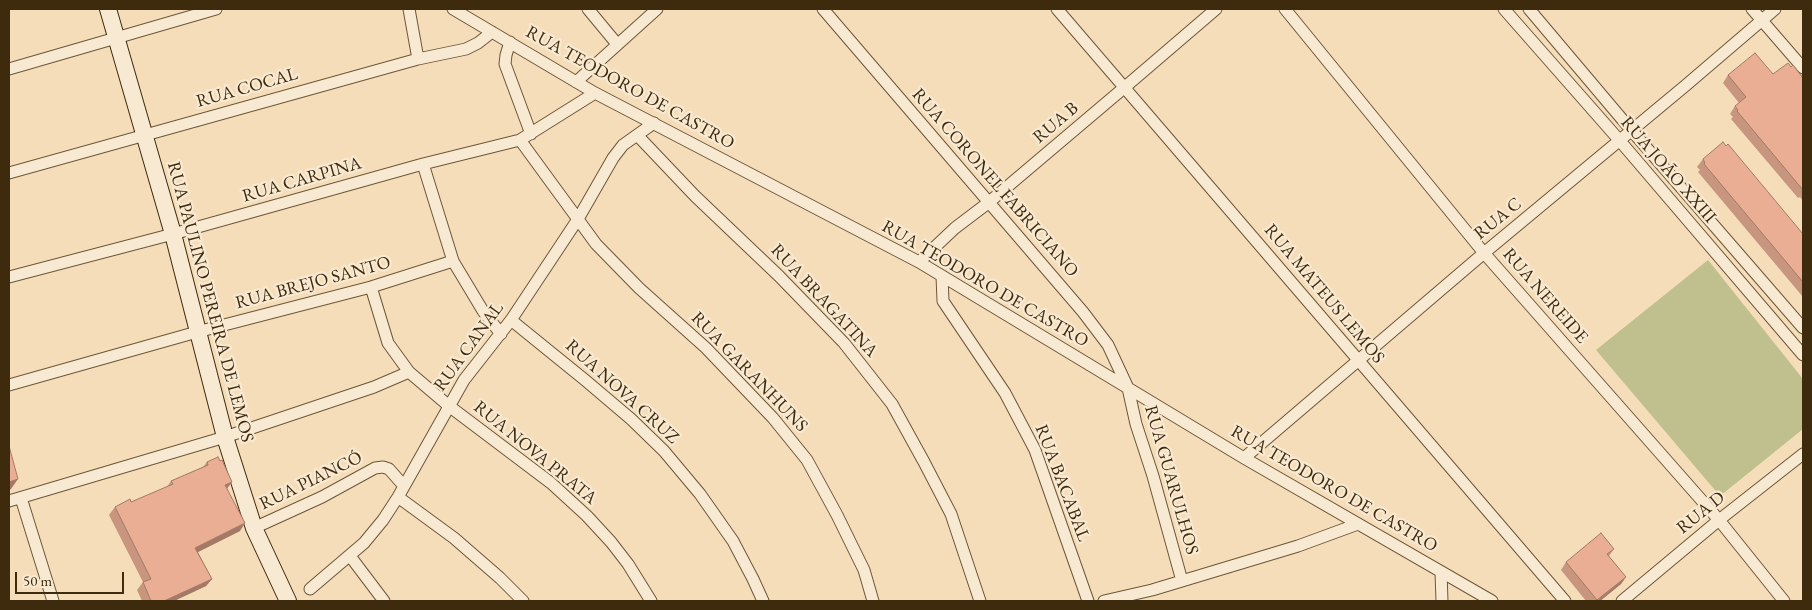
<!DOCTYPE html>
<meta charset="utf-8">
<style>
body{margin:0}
#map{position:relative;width:1812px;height:610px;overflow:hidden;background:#f5ddba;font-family:"EB Garamond",serif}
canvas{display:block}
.frame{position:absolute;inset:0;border:10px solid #3e2a0d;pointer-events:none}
.scale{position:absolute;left:15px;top:572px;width:109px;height:22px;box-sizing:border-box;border:2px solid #3e2a0d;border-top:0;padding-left:6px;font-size:15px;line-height:18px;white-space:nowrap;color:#3e2a0d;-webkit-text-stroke:4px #f8e9d2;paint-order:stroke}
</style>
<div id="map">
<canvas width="1812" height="610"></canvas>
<div class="frame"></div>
<div class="scale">50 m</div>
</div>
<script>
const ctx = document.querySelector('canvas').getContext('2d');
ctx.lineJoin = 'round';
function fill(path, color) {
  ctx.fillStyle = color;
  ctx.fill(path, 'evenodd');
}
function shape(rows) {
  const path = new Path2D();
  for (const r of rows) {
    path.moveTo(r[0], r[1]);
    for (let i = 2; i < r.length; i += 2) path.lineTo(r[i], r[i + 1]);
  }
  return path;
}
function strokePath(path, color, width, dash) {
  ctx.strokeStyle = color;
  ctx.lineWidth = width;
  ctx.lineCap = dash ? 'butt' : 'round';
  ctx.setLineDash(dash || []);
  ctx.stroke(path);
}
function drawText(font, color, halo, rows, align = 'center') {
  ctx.font = font + ' "EB Garamond",serif';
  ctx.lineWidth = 4.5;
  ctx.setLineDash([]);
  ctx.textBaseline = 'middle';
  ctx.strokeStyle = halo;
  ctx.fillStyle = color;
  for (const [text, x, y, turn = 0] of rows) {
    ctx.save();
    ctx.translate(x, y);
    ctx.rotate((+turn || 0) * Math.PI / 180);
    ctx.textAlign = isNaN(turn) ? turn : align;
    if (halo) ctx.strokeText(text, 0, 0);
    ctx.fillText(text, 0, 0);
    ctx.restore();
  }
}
const green = shape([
 [1708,260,1803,379,1803,429,1720,496,1596,350]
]);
const street = shape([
 [409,9,418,59],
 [453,9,595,93,919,262,1244,458,1492,601],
 [588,9,617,44],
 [823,9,1083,312,1108,345,1128,388,1136,424,1153,476,1182,581],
 [1057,9,1565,601],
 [1285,9,1484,253,1719,520,1784,601],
 [1504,9,1620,141,1803,355],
 [1529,9,1632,131,1803,328],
 [1752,9,1803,68],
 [510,42,506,55,505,64,531,134],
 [9,69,216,9],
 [576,82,657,9],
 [638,136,695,196,779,276,844,343,892,404,924,462,951,514,980,601],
 [520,140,596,244,639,288,706,348,773,418,807,460,837,515,864,570,873,601],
 [423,164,453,261,483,311,501,334],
 [9,173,418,59,466,49,478,43,492,32],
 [919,262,955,228,988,203,1125,87,1216,9],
 [942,276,943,301,1005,393,1035,450,1088,601],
 [9,277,173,234,423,164,520,140,595,93],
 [371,287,388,343,409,372,449,406,551,483,587,516,611,542,628,564,651,601],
 [511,320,585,380,631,419,664,451,700,494,733,541,753,579,763,601],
 [9,385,197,332,371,287,453,261],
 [1244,458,1484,253,1685,86,1775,9],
 [398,497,454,538,500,578,523,601],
 [21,498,53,601],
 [9,501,225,437,374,387,409,372],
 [254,528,322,497,375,468,383,467,389,469,404,486],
 [350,556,384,601],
 [1441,572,1442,601],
 [310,589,364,543,383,520,398,497,464,380,511,320,578,219,613,158,623,145,654,123],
 [1104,601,1152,590,1298,546,1358,524],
 [1622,601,1719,520,1803,454]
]);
const secondary = shape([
 [108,9,173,234,225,437,254,528,288,601]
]);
const wall = shape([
 [1791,67,1803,78,1803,201,1800,197,1798,198,1731,119,1733,117,1730,114,1735,106,1739,103,1723,83,1728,75,1773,74],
 [1703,159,1803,234,1803,297,1698,172,1700,170,1697,167],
 [207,462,227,489,240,531,198,552,212,579,206,586,174,601,142,601,137,590,143,582,109,515,115,507,131,502,167,487,171,481,203,467],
 [1614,549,1609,556,1626,577,1621,584,1600,601,1586,601,1561,570,1566,562]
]);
const shadedWall = shape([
 [18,479,11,489,9,490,9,482],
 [232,482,226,490,225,485],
 [245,523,240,531,190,556,195,548],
 [1626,577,1621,584,1600,601,1597,601],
 [212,579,206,586,174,601,164,601]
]);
const building = shape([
 [1755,53,1773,74,1788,63,1791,67,1793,65,1803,78,1803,190,1737,111,1738,110,1735,106,1746,97,1728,75,1755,53],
 [1723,142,1726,146,1728,144,1803,234,1803,282,1704,164,1705,163,1703,159,1723,142],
 [9,446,18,479,9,482,9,446],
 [218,457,220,461,222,460,232,482,225,485,245,523,195,548,212,579,164,601,151,601,143,582,151,579,115,507,130,499,131,502,173,484,171,481,208,465,207,462,218,457],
 [1601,533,1614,549,1607,554,1626,577,1597,600,1566,562,1601,533]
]);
const streetNames = [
 ["RUA COCAL",247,88,-16],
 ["RUA TEODORO DE CASTRO",630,88,29],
 ["RUA B",1056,123,-40],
 ["RUA JOÃO XXIII",1668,170,49],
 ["RUA CARPINA",302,180,-16],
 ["RUA CORONEL FABRICIANO",995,183,49],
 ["RUA C",1498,219,-39],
 ["RUA BREJO SANTO",313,283,-15],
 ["RUA TEODORO DE CASTRO",985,284,30],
 ["RUA MATEUS LEMOS",1324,294,50],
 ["RUA NEREIDE",1545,296,49],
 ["RUA BRAGATINA",824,301,47],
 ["RUA PAULINO PEREIRA DE LEMOS",210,302,75],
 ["RUA CANAL",469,347,-54],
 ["RUA GARANHUNS",749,372,46],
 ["RUA NOVA CRUZ",622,392,42],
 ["RUA NOVA PRATA",535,453,39],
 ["RUA GUARULHOS",1171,480,74],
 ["RUA PIANCÓ",311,481,-26],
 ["RUA BACABAL",1062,483,69],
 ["RUA TEODORO DE CASTRO",1334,489,30],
 ["RUA D",1701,513,-39]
];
fill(green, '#bfc08d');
strokePath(street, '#6c5738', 13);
strokePath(secondary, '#3e2a0d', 18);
strokePath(street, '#f8e9d2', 11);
strokePath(secondary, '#f8e9d2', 16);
fill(wall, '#c8967e');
fill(shadedWall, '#a37a67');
fill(building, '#e9ae93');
strokePath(building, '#a37a67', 1);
drawText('18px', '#3e2a0d', '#f8e9d2', streetNames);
</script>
